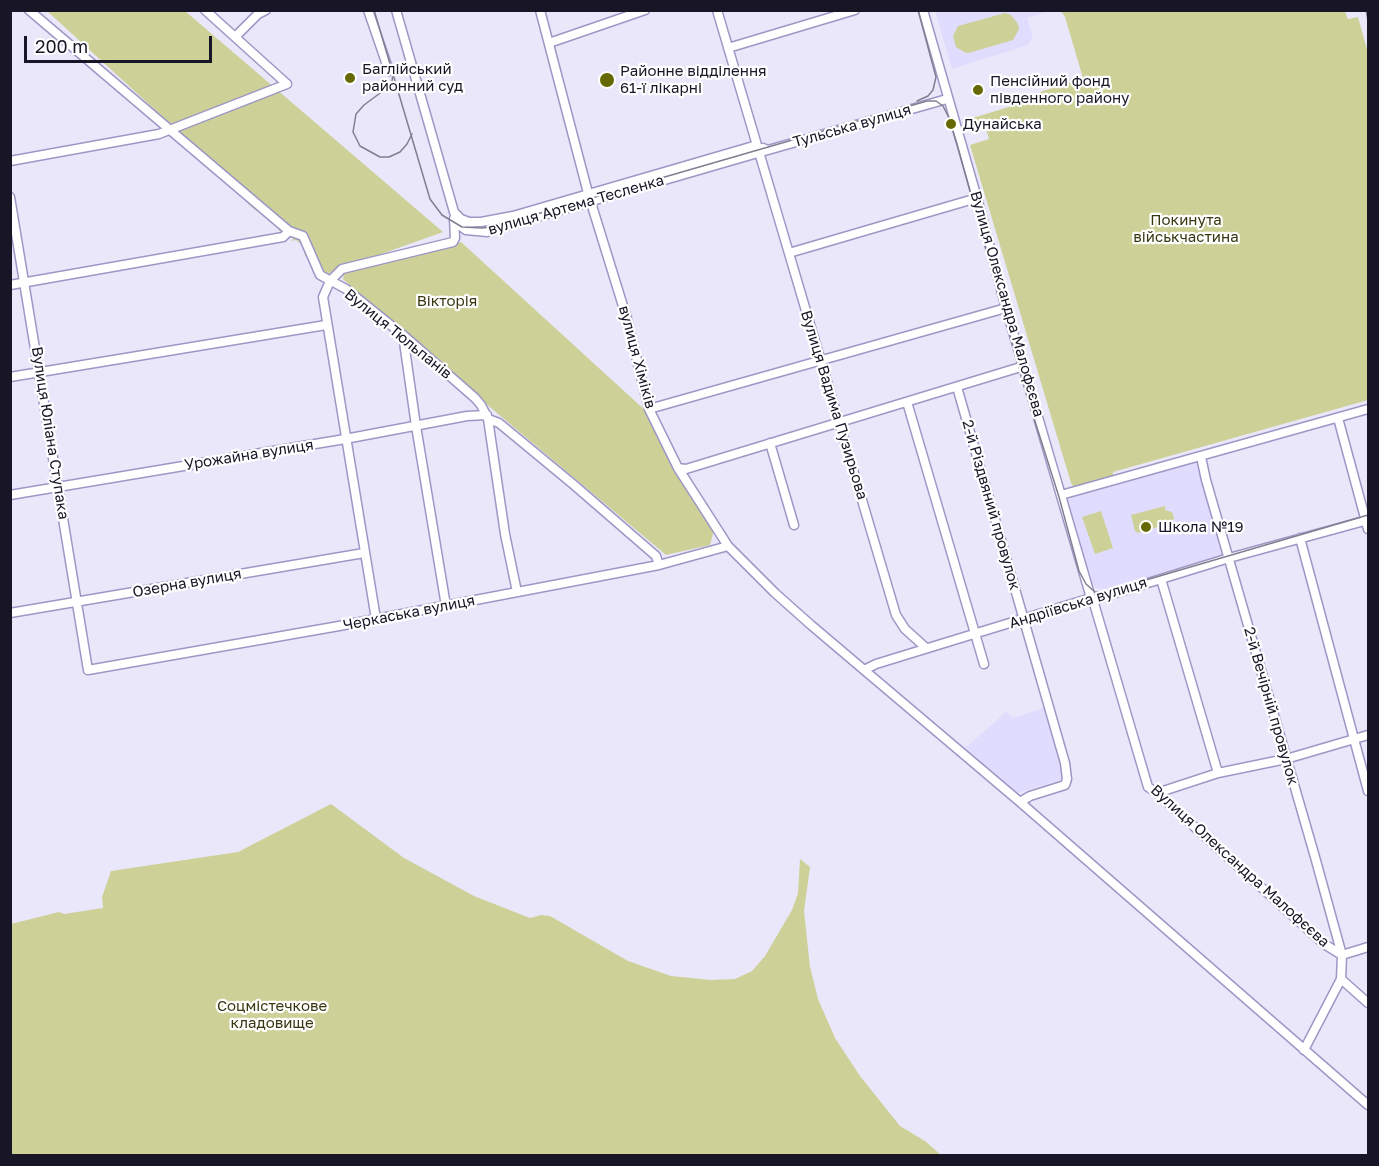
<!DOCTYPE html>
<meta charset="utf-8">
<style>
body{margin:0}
#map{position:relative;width:1379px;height:1166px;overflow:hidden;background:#eae7fb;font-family:"Golos Text",sans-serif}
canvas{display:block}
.frame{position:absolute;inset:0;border:12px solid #181526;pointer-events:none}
.scale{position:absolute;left:24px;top:36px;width:188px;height:27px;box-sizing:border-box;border:3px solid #181526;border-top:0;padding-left:8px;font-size:18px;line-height:21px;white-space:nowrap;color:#181526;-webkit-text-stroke:4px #fff;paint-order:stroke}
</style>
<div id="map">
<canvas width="1379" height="1166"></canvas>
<div class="frame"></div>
<div class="scale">200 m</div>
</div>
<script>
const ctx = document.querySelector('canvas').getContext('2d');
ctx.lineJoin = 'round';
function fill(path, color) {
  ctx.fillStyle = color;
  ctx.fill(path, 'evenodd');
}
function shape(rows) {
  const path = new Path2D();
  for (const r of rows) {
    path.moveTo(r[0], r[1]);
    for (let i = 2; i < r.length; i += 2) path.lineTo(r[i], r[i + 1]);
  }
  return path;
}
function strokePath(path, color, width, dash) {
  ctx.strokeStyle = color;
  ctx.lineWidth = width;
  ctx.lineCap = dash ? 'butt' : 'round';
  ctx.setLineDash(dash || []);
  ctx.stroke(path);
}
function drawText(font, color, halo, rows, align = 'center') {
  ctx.font = font + ' "Golos Text",sans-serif';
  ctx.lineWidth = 4.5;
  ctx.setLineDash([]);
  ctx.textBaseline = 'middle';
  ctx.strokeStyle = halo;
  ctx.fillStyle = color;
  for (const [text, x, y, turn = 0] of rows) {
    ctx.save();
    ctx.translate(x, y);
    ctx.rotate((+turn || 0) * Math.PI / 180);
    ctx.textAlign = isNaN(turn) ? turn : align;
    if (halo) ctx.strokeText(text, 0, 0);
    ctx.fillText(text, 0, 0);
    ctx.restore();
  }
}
const built = shape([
 [935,11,1049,11,1027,18,1033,38,1028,45,952,69],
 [1199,461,1225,555,1106,589,1096,588,1090,582,1067,499],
 [1046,707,1065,779,1017,793,965,748,1006,712,1013,718]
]);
const green = shape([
 [47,11,185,11,443,232,331,272,325,276,311,260,305,256,303,246,296,240,291,241,294,238,284,228,283,233,278,234,280,232,278,228,248,204,251,201,282,226],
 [1061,11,1350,11,1345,12,1348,19,1358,17,1368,53,1368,400,1113,472,1114,478,1074,487,1071,483,970,145,989,139,986,129,972,133,971,129,965,129,963,121,1041,97,1040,92,1083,78,1065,17],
 [1005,13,1011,15,1018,24,1019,29,1013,40,972,52,966,53,956,47,953,36,958,26],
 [461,242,647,412,665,452,714,530,710,545,666,555,397,329,343,279,344,273],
 [1165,506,1165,510,1172,512,1174,518,1171,523,1138,533,1135,531,1131,515],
 [1101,511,1113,548,1095,554,1082,517],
 [331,804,404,858,474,896,530,918,541,915,550,916,628,961,671,976,711,980,735,979,752,971,765,956,792,910,798,893,800,859,810,867,804,911,810,967,818,999,835,1038,860,1076,900,1126,925,1141,941,1155,11,1155,11,924,59,912,64,914,103,908,102,897,111,871,238,852]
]);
const minor = shape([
 [29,10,289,231,303,236,320,275,346,289,403,335,475,398,481,405,488,419,499,423,574,485,656,556,659,565],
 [368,10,389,71],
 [396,10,454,212,459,225,466,230,487,232,499,228,768,150],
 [540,10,588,193,627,319,649,409,678,468,728,546,775,593,811,625,1020,802,1368,1105],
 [717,10,896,615,905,629,926,648],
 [923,10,977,198,1006,308,1091,598],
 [235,37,258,14,266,10],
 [549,43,645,10],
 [728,48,855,10],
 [763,148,768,150,947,99],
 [10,161,159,134,287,84,205,10],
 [10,197,88,670,339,626,659,565,728,546],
 [456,214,461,219,469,222,481,222,513,216,757,145],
 [789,253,977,198],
 [10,285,283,237,289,231],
 [403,335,416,426,446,606],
 [10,377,326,325],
 [957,387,1065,763,1067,779,1065,785,1030,796,1020,802],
 [907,402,984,664],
 [649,409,1006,308],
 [1338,418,1368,529],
 [488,419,505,534,517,592],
 [770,443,794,525],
 [1201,457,1206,480,1315,857,1342,955,1341,979,1304,1050],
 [678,468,686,469,1024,366],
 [10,495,345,439,467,416,487,415],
 [1061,495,1368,409],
 [1300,538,1368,791],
 [1161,579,1218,773],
 [1093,600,1148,787,1157,793,1324,944,1342,955],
 [10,613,364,553],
 [376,619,323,297,330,281,342,269,453,242,455,238,454,219],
 [864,670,876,664,1091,598,1093,600,1229,558,1368,520],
 [1157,793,1218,773,1286,759,1368,735],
 [1342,955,1368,947],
 [1341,979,1368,1003]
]);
const tram = shape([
 [374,10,430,199,442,215,462,227,482,228,492,227,927,101,936,101,943,106,949,118,957,144,1027,396,1059,497,1079,571,1086,584,1095,592,1105,592,1368,515],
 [1366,10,1368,20],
 [393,72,392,82,387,88,364,105,356,114,353,132,360,146,380,157,389,157,400,152,407,144,412,134],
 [917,101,928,96,933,90,936,77,918,10]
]);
const markers = [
 [350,78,6,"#666804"],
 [607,80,8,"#666804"],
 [978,90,6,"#666804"],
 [951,124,6,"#666804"],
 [1146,527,6,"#666804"]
];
const poiNames = [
 ["Баглійський",362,69],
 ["районний суд",362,86],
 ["Районне відділення",620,71],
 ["61-ї лікарні",620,88],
 ["Пенсійний фонд",990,81],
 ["південного району",990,98],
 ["Дунайська",963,124],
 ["Школа №19",1158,527]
];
const streetNames = [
 ["Тульська вулиця",852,126,-16],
 ["вулиця Артема Тесленка",576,205,-16],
 ["Вулиця Олександра Малофєєва",1007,304,74],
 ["Вулиця Тюльпанів",398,334,39],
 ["вулиця Хіміків",637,357,75],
 ["Вулиця Вадима Пузирьова",834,405,73],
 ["Вулиця Юліана Ступака",50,433,81],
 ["Урожайна вулиця",249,455,-9],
 ["2-й Різдвяний провулок",991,505,74],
 ["Озерна вулиця",187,583,-10],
 ["Андріївська вулиця",1078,603,-17],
 ["Черкаська вулиця",409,613,-11],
 ["2-й Вечірній провулок",1271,706,74],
 ["Вулиця Олександра Малофєєва",1240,866,42]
];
const parkNames = [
 ["Покинута",1186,220],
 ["військчастина",1186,237],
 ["Вікторія",447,301],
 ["Соцмістечкове",272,1006],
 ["кладовище",272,1023]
];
fill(built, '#e0dcfe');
fill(green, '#cdd197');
strokePath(minor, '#9e97c5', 11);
strokePath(minor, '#fff', 8);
strokePath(tram, '#817e91', 1.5);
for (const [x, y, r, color] of markers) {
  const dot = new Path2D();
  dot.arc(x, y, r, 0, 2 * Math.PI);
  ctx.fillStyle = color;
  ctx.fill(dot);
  strokePath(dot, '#fff', 2);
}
drawText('15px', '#181526', '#fff', poiNames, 'left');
drawText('15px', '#181526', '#fff', streetNames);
drawText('15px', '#373811', '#fff', parkNames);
</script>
